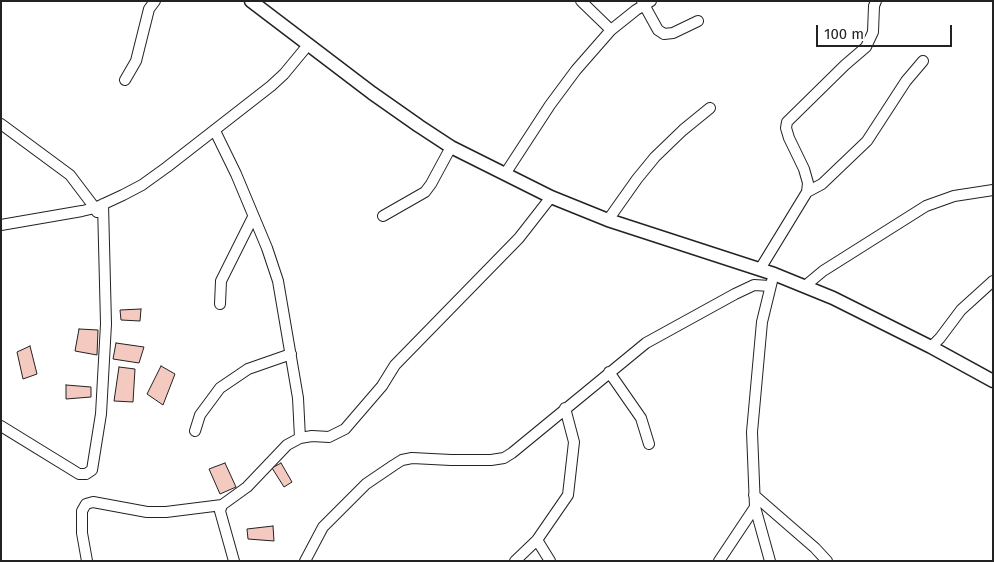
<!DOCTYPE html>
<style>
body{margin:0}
#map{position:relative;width:994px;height:562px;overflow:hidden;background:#fff;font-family:"Fira Sans",sans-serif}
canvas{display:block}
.frame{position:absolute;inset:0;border:2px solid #222;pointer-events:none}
.scale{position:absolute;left:816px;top:25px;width:136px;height:22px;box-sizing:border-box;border:2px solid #222;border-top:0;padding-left:6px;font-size:15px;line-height:18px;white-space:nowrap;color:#222;-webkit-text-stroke:4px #fff;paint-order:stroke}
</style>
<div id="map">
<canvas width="994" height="562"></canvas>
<div class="frame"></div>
<div class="scale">100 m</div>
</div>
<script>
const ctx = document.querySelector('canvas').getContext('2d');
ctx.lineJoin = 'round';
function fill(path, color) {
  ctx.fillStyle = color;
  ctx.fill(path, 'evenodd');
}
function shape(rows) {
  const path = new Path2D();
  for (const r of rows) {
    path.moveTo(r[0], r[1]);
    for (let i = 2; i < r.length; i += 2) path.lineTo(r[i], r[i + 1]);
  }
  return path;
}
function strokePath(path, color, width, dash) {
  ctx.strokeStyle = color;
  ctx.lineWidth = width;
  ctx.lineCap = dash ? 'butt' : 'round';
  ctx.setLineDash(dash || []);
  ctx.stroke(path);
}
const building = shape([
 [141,309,140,321,121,320,120,310,141,309],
 [79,329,98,330,97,355,75,351,79,329],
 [116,343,144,347,139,363,113,359,116,343],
 [30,346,37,374,23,379,17,352,30,346],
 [161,366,175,374,163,405,147,394,161,366],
 [119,367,135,369,133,402,114,401,119,367],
 [66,385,91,387,91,397,66,399,66,385],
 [225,463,236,487,220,494,209,469,225,463],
 [281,463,292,482,284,487,272,468,281,463],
 [273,526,274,541,248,539,247,529,273,526]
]);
const minor = shape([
 [581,1,611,30],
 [642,1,658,30,664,34,673,33,698,21],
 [125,80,136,61,149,9,155,1],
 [1,124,70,175,95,208,97,212],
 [215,131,236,174,267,248,278,281,298,398,300,438],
 [505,174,550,105,576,70,611,30,636,10,651,1],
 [807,192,822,184,867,141,906,81,923,61],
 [383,216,425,192,431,184,451,147],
 [608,220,637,179,655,157,683,130,710,108],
 [1,225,82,211,95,208,123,195,142,185,167,167,271,86,284,74,308,45],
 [760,269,807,192,808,183,804,169,789,138,786,128,787,122,845,65,866,47,873,32,874,6,876,1],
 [805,286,823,271,926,206,954,196,993,190],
 [220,304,221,281,253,217],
 [931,347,940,338,961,310,993,281],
 [609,372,641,418,649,444],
 [1,426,79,474,86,474,92,470,101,414,106,324,103,204],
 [195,431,200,415,220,388,248,369,291,354],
 [754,495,815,548,827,561],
 [537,540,550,561],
 [87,561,82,533,82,511,86,504,93,502,147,512,166,512,222,505],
 [234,561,220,511,222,505,247,487,287,445,300,438,312,436,329,437,345,429,382,386,395,365,519,238,551,197],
 [305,561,323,527,366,484,394,465,402,460,412,458,451,460,491,460,504,458,512,453,646,343,735,294,754,285,770,286],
 [515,561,537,540,568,495,574,442,565,408],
 [719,561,755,507],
 [770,561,755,507,752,432,762,322,772,281]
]);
const major = shape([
 [251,1,372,93,419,126,451,147,551,197,608,220,774,274,833,298,931,347,993,381]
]);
fill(building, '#f3c9c0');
strokePath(building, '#222', 1);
strokePath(minor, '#222', 12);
strokePath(major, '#222', 15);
strokePath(minor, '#fff', 10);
strokePath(major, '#fff', 12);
</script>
